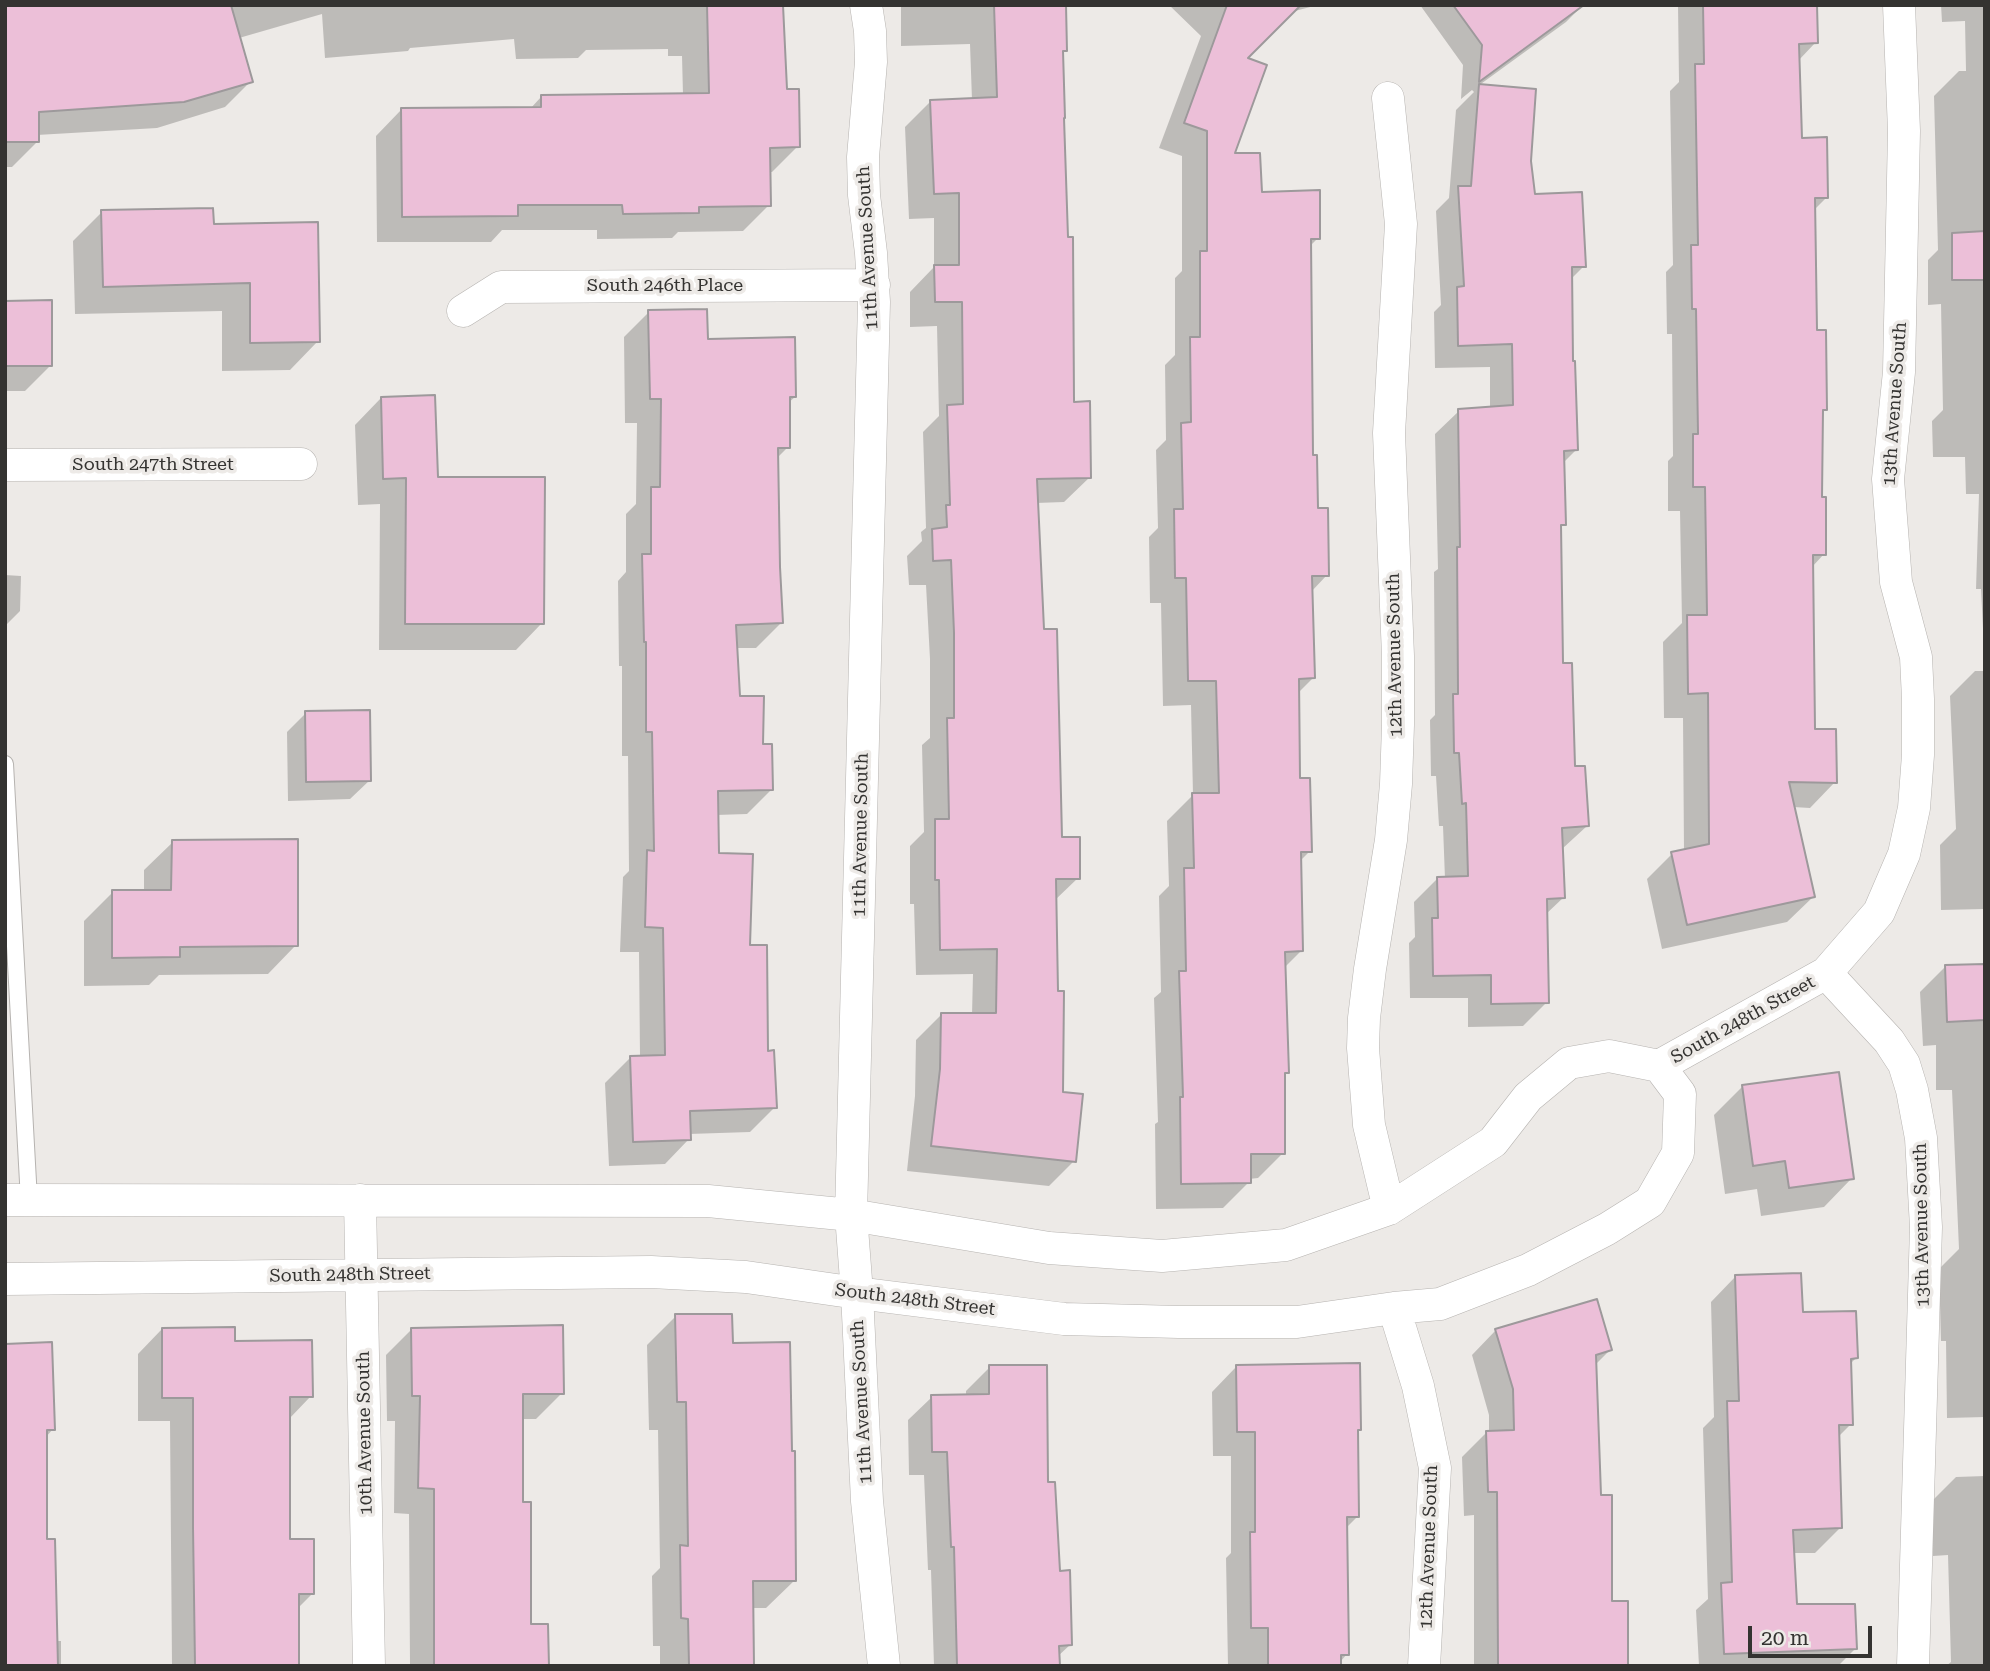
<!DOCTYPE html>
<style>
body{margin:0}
#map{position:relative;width:1990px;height:1671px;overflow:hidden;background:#edeae7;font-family:"Roboto Serif",serif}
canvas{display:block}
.frame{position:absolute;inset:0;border:7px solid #343331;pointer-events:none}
.scale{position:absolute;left:1748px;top:1626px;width:124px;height:32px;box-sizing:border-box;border:4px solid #343331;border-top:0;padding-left:9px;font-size:21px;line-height:24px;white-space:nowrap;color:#343331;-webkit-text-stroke:5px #edeae7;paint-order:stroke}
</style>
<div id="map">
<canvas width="1990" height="1671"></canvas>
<div class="frame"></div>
<div class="scale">20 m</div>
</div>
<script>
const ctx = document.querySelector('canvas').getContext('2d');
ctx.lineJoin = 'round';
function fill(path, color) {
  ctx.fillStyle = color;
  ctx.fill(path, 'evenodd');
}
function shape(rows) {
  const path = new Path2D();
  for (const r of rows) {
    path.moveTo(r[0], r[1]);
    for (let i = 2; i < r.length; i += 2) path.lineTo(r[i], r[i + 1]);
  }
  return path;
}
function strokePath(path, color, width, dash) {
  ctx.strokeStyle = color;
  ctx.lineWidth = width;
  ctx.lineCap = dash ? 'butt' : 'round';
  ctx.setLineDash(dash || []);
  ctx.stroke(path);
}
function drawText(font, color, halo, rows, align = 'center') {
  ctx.font = font + ' "Roboto Serif",serif';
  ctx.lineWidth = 7;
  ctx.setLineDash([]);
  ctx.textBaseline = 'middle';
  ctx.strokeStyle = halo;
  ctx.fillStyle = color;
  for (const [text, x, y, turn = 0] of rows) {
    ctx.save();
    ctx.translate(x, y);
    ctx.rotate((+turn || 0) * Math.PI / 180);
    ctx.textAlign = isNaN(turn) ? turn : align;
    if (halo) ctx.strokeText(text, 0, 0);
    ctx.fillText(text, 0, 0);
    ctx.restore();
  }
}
const shadow = shape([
 [5,5,781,5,785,91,798,146,772,172,768,172,769,205,743,231,678,232,672,238,597,239,597,230,502,230,491,242,377,242,376,136,401,110,530,109,541,97,683,95,682,56,668,56,668,49,586,50,578,58,516,59,514,39,410,48,408,51,325,58,322,14,239,38,251,81,225,107,157,128,37,135,38,141,12,167,5,167],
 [901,5,1064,5,1065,50,1061,54,1072,404,1090,477,1064,502,1036,503,1043,631,1061,838,1078,878,1054,901,1061,1093,1074,1161,1049,1186,907,1171,915,1096,916,1040,941,1015,972,1015,973,974,916,975,914,904,910,904,910,846,924,832,922,745,930,738,930,659,926,585,909,585,907,556,922,541,921,532,926,528,923,432,939,416,937,326,910,327,910,292,934,267,934,218,909,219,905,127,931,101,972,100,970,44,901,46],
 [1169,5,1318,5,1291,12,1245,59,1232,154,1260,193,1318,238,1309,247,1311,457,1316,510,1327,575,1311,592,1313,678,1297,694,1299,780,1310,851,1299,862,1301,951,1284,968,1287,1072,1283,1076,1283,1153,1258,1178,1249,1179,1249,1182,1223,1208,1156,1209,1155,1124,1158,1122,1154,998,1161,992,1159,896,1169,886,1167,821,1193,795,1191,705,1163,706,1161,603,1150,603,1149,537,1158,528,1156,450,1166,440,1165,365,1175,355,1175,278,1182,271,1182,156,1159,148,1201,36],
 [1420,5,1583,5,1566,22,1478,86,1535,91,1529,161,1533,196,1584,266,1570,280,1576,450,1563,463,1564,524,1560,529,1561,665,1573,768,1587,826,1562,849,1564,897,1545,915,1547,1002,1523,1026,1468,1027,1468,998,1410,998,1409,943,1415,937,1414,902,1437,879,1445,879,1443,826,1439,826,1436,776,1431,776,1430,720,1435,715,1434,572,1438,569,1435,434,1459,411,1490,409,1490,367,1435,368,1434,312,1441,305,1436,211,1449,198,1456,110,1474,92,1472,90,1461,99,1463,65],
 [1678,5,1815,5,1816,42,1798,61,1800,140,1827,197,1813,211,1815,332,1826,409,1821,413,1820,499,1824,554,1812,567,1813,731,1835,782,1810,808,1793,807,1813,897,1787,922,1662,949,1647,879,1672,854,1684,852,1683,718,1664,718,1663,642,1682,623,1680,511,1668,511,1668,461,1673,456,1672,334,1667,334,1666,272,1673,265,1670,91,1679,82],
 [1941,5,1985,5,1985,669,1981,589,1976,589,1979,494,1966,494,1965,457,1933,457,1932,421,1943,410,1941,304,1928,305,1928,260,1938,250,1934,96,1959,71,1966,71,1965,21,1942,22],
 [102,212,212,226,318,341,290,370,222,371,222,311,75,314,73,241],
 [5,303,51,365,25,391,5,391],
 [649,312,706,341,795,397,788,403,788,447,776,459,781,623,756,648,735,648,738,698,762,746,772,789,747,814,716,815,717,854,748,947,775,1107,750,1132,689,1134,689,1139,665,1164,609,1166,605,1083,630,1058,640,1057,639,952,620,952,623,877,629,871,628,756,622,756,622,666,619,666,618,581,626,572,626,514,636,504,637,423,625,423,624,337],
 [381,398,542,623,516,650,379,650,380,504,358,505,355,425],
 [5,575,21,576,20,611,5,626],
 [1975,671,1985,671,1985,943,1984,909,1941,910,1940,845,1956,829,1950,696],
 [306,713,370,780,350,799,288,801,287,732],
 [173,842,296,945,268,974,159,975,149,985,84,986,84,921,113,892,144,892,144,870],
 [1985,965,1985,1417,1947,1418,1946,1341,1941,1341,1939,1269,1959,1249,1952,1090,1936,1090,1936,1045,1923,1046,1920,992,1945,967],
 [1743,1086,1852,1178,1824,1207,1761,1216,1757,1189,1725,1194,1714,1115],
 [1736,1276,1801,1313,1856,1358,1849,1365,1851,1424,1837,1438,1840,1528,1815,1553,1792,1553,1795,1606,1855,1649,1838,1666,1699,1666,1696,1610,1708,1599,1703,1428,1714,1417,1711,1302],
 [676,1316,731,1344,795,1580,766,1608,752,1608,752,1666,660,1666,660,1646,653,1646,652,1576,660,1568,658,1430,649,1430,647,1345],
 [162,1329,234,1342,311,1396,288,1420,288,1541,312,1594,298,1608,298,1666,172,1666,170,1421,138,1421,138,1354],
 [412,1329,562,1393,536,1419,521,1419,521,1504,530,1626,547,1666,410,1666,409,1514,394,1513,395,1421,387,1421,386,1355],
 [1496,1330,1610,1350,1595,1365,1600,1497,1610,1603,1626,1666,1474,1666,1474,1515,1464,1516,1462,1457,1487,1432,1489,1432,1489,1415,1472,1355],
 [5,1346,53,1429,45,1438,46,1541,56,1641,61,1641,61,1666,5,1666],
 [990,1367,1047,1484,1058,1572,1071,1644,1057,1657,1058,1666,934,1666,931,1570,928,1570,924,1475,909,1475,908,1420,932,1397,966,1396,966,1391],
 [1236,1367,1360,1429,1357,1432,1358,1516,1345,1529,1347,1654,1340,1662,1339,1666,1228,1666,1226,1558,1231,1553,1231,1456,1213,1456,1212,1392],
 [1985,1476,1985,1666,1946,1666,1951,1662,1948,1555,1933,1556,1931,1502,1956,1477]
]);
const building = shape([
 [5,5,231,5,253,82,184,102,39,112,39,142,5,142,5,5],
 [707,5,783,5,787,89,799,89,800,147,770,148,771,206,699,207,699,213,623,214,622,205,518,205,518,216,402,217,401,108,541,107,541,95,709,93,707,5],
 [994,5,1066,5,1067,51,1063,51,1065,118,1064,118,1068,237,1073,237,1074,402,1090,401,1091,478,1037,479,1044,629,1057,629,1062,837,1080,837,1080,879,1056,879,1058,991,1064,991,1063,1092,1083,1094,1076,1162,931,1146,940,1069,941,1013,996,1013,997,949,940,950,939,880,935,880,935,819,949,819,947,718,954,718,954,633,951,560,933,561,932,529,947,527,946,505,950,505,947,405,963,404,962,302,935,302,934,265,959,265,959,193,934,194,930,100,997,97,994,5],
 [1227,5,1301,5,1248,58,1267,65,1235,153,1260,153,1262,192,1320,190,1320,239,1311,239,1313,455,1317,455,1318,508,1328,508,1329,576,1312,576,1315,678,1299,679,1300,778,1310,778,1312,852,1301,852,1303,951,1285,952,1289,1073,1285,1073,1285,1154,1251,1154,1251,1183,1181,1184,1180,1097,1183,1097,1179,971,1186,971,1184,868,1194,868,1192,793,1219,793,1216,681,1188,681,1186,578,1175,578,1174,509,1183,509,1181,423,1191,422,1190,337,1200,337,1200,251,1207,251,1207,131,1184,123,1227,5],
 [1453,5,1584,5,1479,82,1482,45,1453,5],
 [1703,5,1817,5,1818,43,1799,44,1802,138,1827,137,1828,198,1815,198,1817,330,1826,330,1827,410,1823,410,1822,497,1826,497,1826,555,1813,555,1815,729,1836,729,1837,783,1789,782,1815,897,1687,925,1671,852,1709,844,1708,693,1688,694,1687,615,1707,615,1705,487,1693,487,1693,434,1698,434,1696,309,1692,309,1691,245,1698,245,1695,64,1704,64,1703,5],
 [1479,84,1536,89,1531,161,1535,194,1582,192,1586,267,1572,267,1573,361,1575,361,1578,450,1564,451,1566,525,1561,525,1562,593,1563,663,1572,663,1575,766,1585,766,1589,826,1562,828,1565,898,1547,899,1549,1003,1491,1004,1491,975,1433,976,1432,918,1438,918,1437,877,1468,876,1466,803,1462,804,1459,753,1454,753,1453,694,1458,694,1457,547,1460,547,1458,409,1513,405,1512,344,1458,346,1457,287,1464,286,1458,186,1471,186,1479,84],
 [213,208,214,224,318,222,320,342,250,343,250,283,103,287,101,210,213,208],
 [1985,231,1985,280,1952,280,1952,233,1985,231],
 [52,300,52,366,5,366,5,301,52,300],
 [707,309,708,339,795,337,796,397,790,397,790,448,778,448,780,567,783,623,736,625,740,696,764,696,763,744,772,744,773,790,718,791,719,853,753,854,750,945,767,945,768,1051,774,1050,777,1108,690,1111,691,1140,633,1142,630,1056,665,1055,663,928,645,927,647,850,654,851,652,732,646,732,646,642,644,642,642,554,651,554,651,487,660,487,661,399,650,399,648,310,707,309],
 [435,395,438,477,545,477,544,624,405,624,406,478,383,479,381,397,435,395],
 [370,710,371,781,306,782,305,711,370,710],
 [298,839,298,946,180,947,180,957,112,958,112,890,171,890,172,840,298,839],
 [1985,964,1985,1020,1947,1022,1945,965,1985,964],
 [1839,1072,1854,1179,1789,1188,1785,1161,1753,1166,1742,1085,1839,1072],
 [1801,1273,1803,1312,1856,1311,1858,1358,1851,1359,1853,1425,1839,1425,1842,1528,1793,1530,1797,1604,1855,1604,1857,1649,1724,1654,1721,1583,1732,1582,1727,1401,1739,1401,1735,1275,1801,1273],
 [1597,1299,1612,1350,1596,1355,1601,1495,1612,1495,1612,1601,1628,1601,1628,1666,1498,1666,1497,1492,1488,1492,1486,1431,1514,1430,1513,1389,1495,1329,1597,1299],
 [675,1314,732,1314,733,1343,790,1342,792,1451,795,1451,796,1581,753,1581,754,1666,689,1666,688,1619,681,1618,680,1545,688,1546,686,1402,677,1402,675,1314],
 [563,1325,564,1394,523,1394,523,1502,531,1502,531,1624,548,1624,549,1666,434,1666,434,1489,418,1488,420,1396,412,1396,411,1328,563,1325],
 [235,1327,235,1341,312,1340,313,1397,290,1397,290,1539,314,1539,314,1594,299,1594,299,1666,195,1666,193,1527,193,1398,162,1398,162,1328,235,1327],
 [52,1342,55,1430,47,1430,47,1539,55,1539,58,1666,5,1666,5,1344,52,1342],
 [1360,1363,1361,1430,1358,1430,1359,1517,1347,1517,1349,1655,1341,1655,1341,1666,1268,1666,1268,1628,1251,1628,1250,1532,1255,1532,1255,1432,1237,1432,1236,1365,1360,1363],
 [989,1365,1047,1365,1048,1482,1055,1482,1060,1571,1070,1570,1072,1645,1059,1646,1060,1666,957,1666,954,1547,951,1547,947,1452,932,1452,931,1395,989,1394,989,1365]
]);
const service = shape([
 [5,764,29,1200]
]);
const minor = shape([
 [866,5,870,31,871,62,863,157,864,195,871,253,874,302,851,1215,857,1293,867,1501,884,1666],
 [1388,98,1401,224,1389,433,1398,656,1398,725,1396,784,1391,840,1370,969,1364,1018,1363,1048,1369,1125,1389,1209],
 [463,311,501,287,874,285],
 [5,465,301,464],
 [1826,973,1889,1041,1904,1064,1912,1090,1921,1138,1926,1227,1913,1666],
 [5,1200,708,1201,851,1215,1049,1248,1162,1256,1286,1245,1389,1209,1493,1142,1528,1097,1569,1063,1609,1056,1659,1066,1826,973,1879,912,1904,854,1914,808,1918,755,1918,699,1916,657,1896,582,1888,479,1899,372,1904,131,1899,5],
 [360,1200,369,1666],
 [5,1279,651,1272,746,1277,857,1293,1064,1319,1179,1322,1297,1322,1394,1308,1440,1304,1528,1270,1607,1229,1650,1202,1678,1153,1680,1094,1659,1066],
 [1394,1308,1418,1386,1435,1468,1424,1666]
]);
const streetNames = [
 ["11th Avenue South",868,248,-93],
 ["South 246th Place",665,286],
 ["13th Avenue South",1895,404,-86],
 ["South 247th Street",153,465],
 ["12th Avenue South",1395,655,-91],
 ["11th Avenue South",861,835,-89],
 ["South 248th Street",1743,1020,-29],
 ["13th Avenue South",1922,1225,-91],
 ["South 248th Street",350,1275,-1],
 ["South 248th Street",915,1300,7],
 ["11th Avenue South",862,1402,-93],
 ["10th Avenue South",365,1433,-91],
 ["12th Avenue South",1429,1547,-88]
];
fill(shadow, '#0003');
fill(building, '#ecbfd8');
strokePath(building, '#9d999b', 2);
strokePath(service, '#b6b3b0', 18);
strokePath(minor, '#b6b3b0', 33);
strokePath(service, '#fff', 16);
strokePath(minor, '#fff', 32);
drawText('18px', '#343331', '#edeae7', streetNames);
</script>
